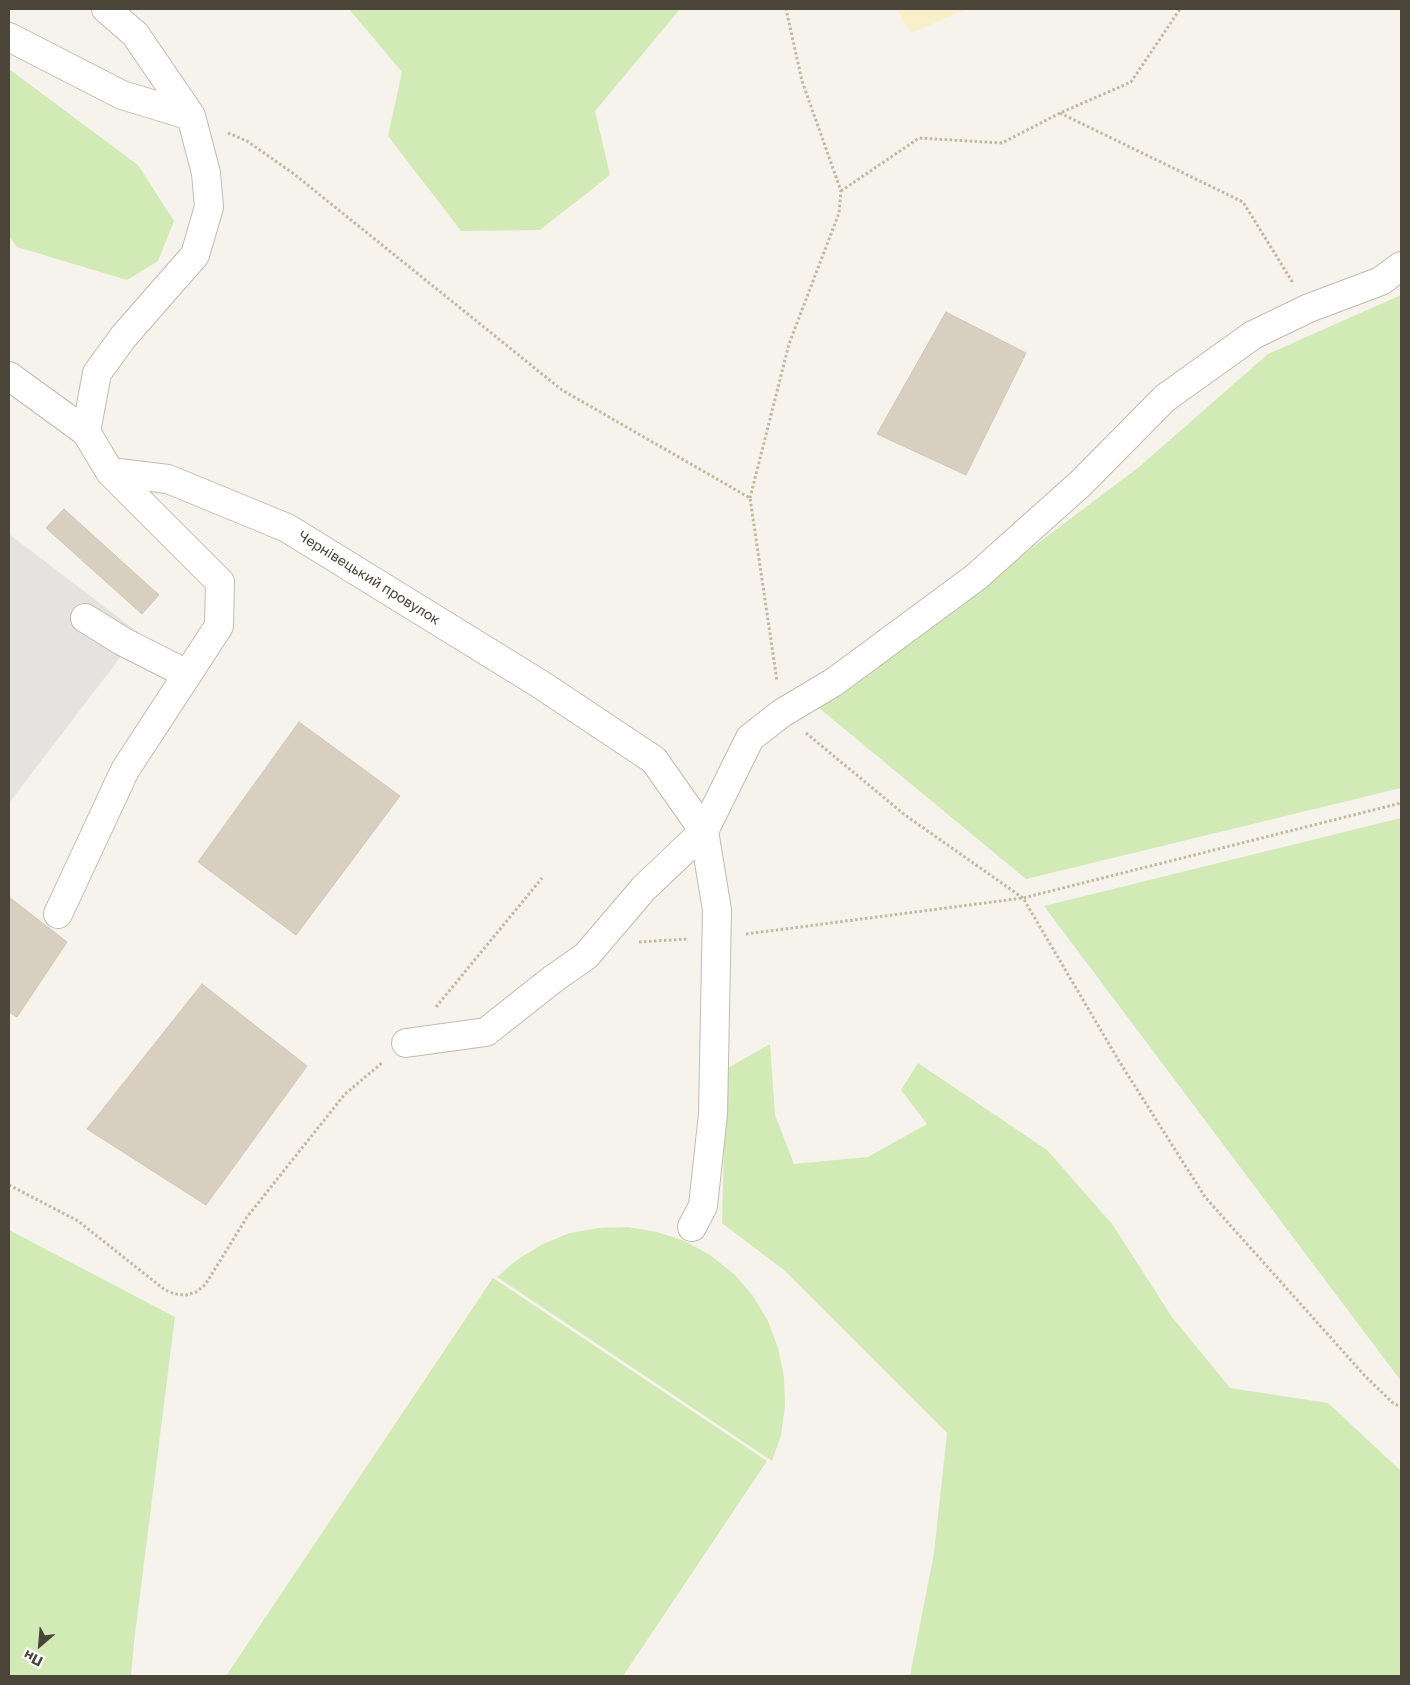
<!DOCTYPE html>
<meta charset="utf-8">
<style>
body{margin:0}
#map{position:relative;width:1410px;height:1685px;overflow:hidden;background:#f6f3ec;font-family:"Golos Text",sans-serif}
canvas{display:block}
.frame{position:absolute;inset:0;border:10px solid #4b4439;pointer-events:none}
.north{position:absolute;left:15px;top:1620px;width:50px;height:50px;-webkit-text-stroke:4px #fff;paint-order:stroke;rotate:207deg;font-size:14px;font-weight:700;line-height:20px;text-align:center;color:#4b4439}
.north::after{content:'';display:block;margin:auto;width:18px;height:22px;background:#4b4439;clip-path:polygon(50% 0,100% 100%,50% 72%,0 100%)}
</style>
<div id="map">
<canvas width="1410" height="1685"></canvas>
<div class="frame"></div>
<div class="north">Пн</div>
</div>
<script>
const ctx = document.querySelector('canvas').getContext('2d');
ctx.lineJoin = 'round';
function fill(path, color) {
  ctx.fillStyle = color;
  ctx.fill(path, 'evenodd');
}
function shape(rows) {
  const path = new Path2D();
  for (const r of rows) {
    path.moveTo(r[0], r[1]);
    for (let i = 2; i < r.length; i += 2) path.lineTo(r[i], r[i + 1]);
  }
  return path;
}
function strokePath(path, color, width, dash) {
  ctx.strokeStyle = color;
  ctx.lineWidth = width;
  ctx.lineCap = dash ? 'butt' : 'round';
  ctx.setLineDash(dash || []);
  ctx.stroke(path);
}
function drawText(font, color, halo, rows, align = 'center') {
  ctx.font = font + ' "Golos Text",sans-serif';
  ctx.lineWidth = 4;
  ctx.setLineDash([]);
  ctx.textBaseline = 'middle';
  ctx.strokeStyle = halo;
  ctx.fillStyle = color;
  for (const [text, x, y, turn = 0] of rows) {
    ctx.save();
    ctx.translate(x, y);
    ctx.rotate((+turn || 0) * Math.PI / 180);
    ctx.textAlign = isNaN(turn) ? turn : align;
    if (halo) ctx.strokeText(text, 0, 0);
    ctx.fillText(text, 0, 0);
    ctx.restore();
  }
}
const green = shape([
 [349,9,680,9,595,111,610,175,540,230,461,231,388,136,402,72],
 [9,69,138,165,174,221,158,261,127,280,17,247,9,236],
 [1401,295,1401,788,1026,879,819,708,1139,467,1268,354],
 [1401,818,1401,1381,1044,906],
 [770,1044,775,1115,794,1164,868,1157,927,1124,901,1090,918,1063,1047,1150,1112,1224,1172,1317,1230,1388,1328,1403,1401,1471,1401,1676,910,1676,934,1553,947,1433,785,1271,722,1223,726,1069],
 [628,1227,657,1232,685,1241,710,1255,734,1274,753,1296,768,1321,778,1348,784,1377,785,1406,781,1435,772,1461,497,1277,518,1259,543,1244,570,1233,599,1228],
 [9,1230,175,1317,134,1642,131,1676,9,1676],
 [493,1278,767,1461,623,1676,226,1676]
]);
const sand = shape([
 [896,9,967,9,911,33]
]);
const parking = shape([
 [9,534,139,633,9,803]
]);
const building = shape([
 [946,312,1026,353,966,475,877,434,946,312],
 [64,509,159,595,142,614,46,528,64,509],
 [299,722,400,796,296,935,198,862,299,722],
 [9,897,67,942,17,1017,9,1012,9,897],
 [202,984,307,1066,206,1205,87,1129,202,984]
]);
const path = shape([
 [1060,113,1243,202,1293,283],
 [228,133,247,141,294,174,562,390,750,498,777,681],
 [841,191,919,138,1002,143,1060,113,1131,82,1180,9],
 [750,498,789,344,839,213,841,191,802,81,786,9],
 [806,733,905,815,1023,898,1119,1061,1205,1197,1365,1376,1393,1403,1401,1407],
 [746,934,1023,898,1401,803],
 [639,942,687,939],
 [436,1007,542,878],
 [9,1185,78,1221,165,1290,175,1294,186,1295,196,1292,205,1285,247,1217,345,1094,383,1062]
]);
const minor = shape([
 [9,37,122,95,191,116],
 [9,376,86,432,110,472,168,479,287,528,540,684,654,760,704,831,717,910,713,1114,703,1206,692,1227],
 [86,432,97,373,124,336,195,255,209,207,206,173,191,116,135,34,106,9],
 [85,618,122,641,187,674],
 [58,914,125,770,219,626,220,582,110,472],
 [406,1043,486,1032,553,979,586,956,644,888,704,831,750,738,782,713,834,682,976,577,1081,483,1165,398,1253,335,1309,308,1381,281,1401,266]
]);
const streetNames = [
 ["Чернівецький провулок",369,578,32]
];
fill(green, '#d2eab5');
fill(sand, '#f9efc9');
fill(parking, '#e5e3e0');
fill(building, '#d8cfc1');
strokePath(building, '#d3c7b4', 1);
strokePath(minor, '#c2bbae', 30);
strokePath(path, '#c4b79f', 3, [2.5, 2.5]);
strokePath(minor, '#fff', 28);
drawText('14px', '#4b4439', '#fff', streetNames);
</script>
